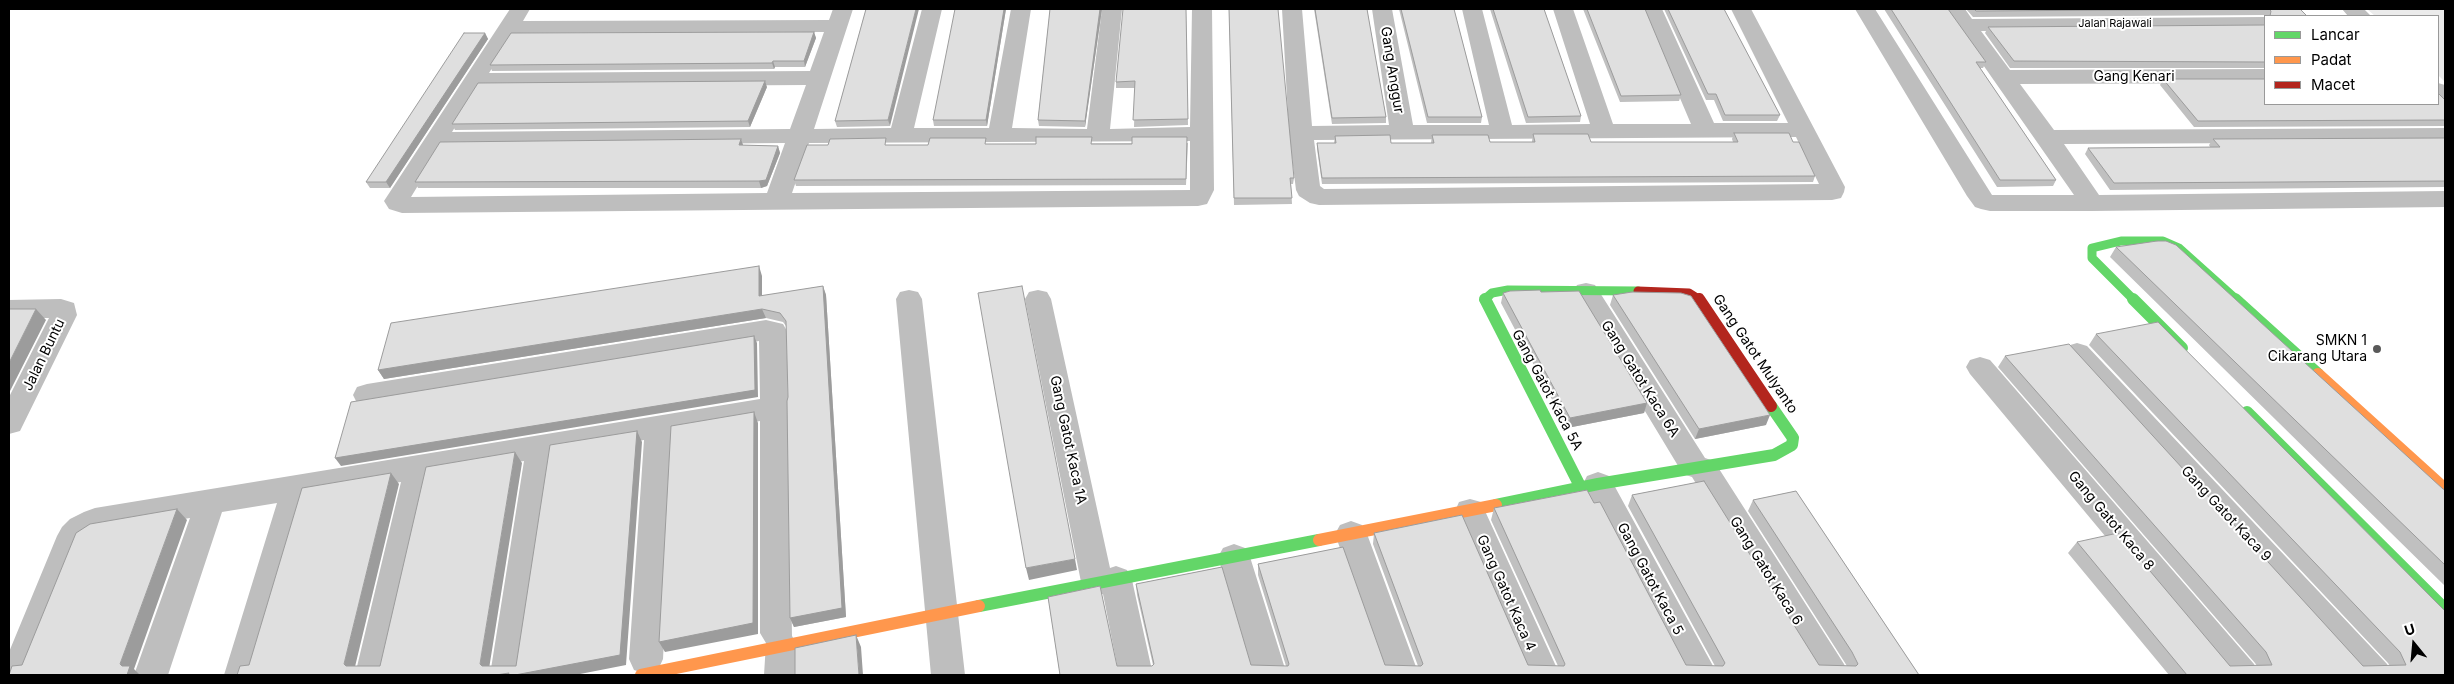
<!DOCTYPE html>
<style>
body{margin:0}
#map{position:relative;width:2454px;height:684px;overflow:hidden;background:#fff;font-family:Inter,sans-serif}
canvas{display:block}
.frame{position:absolute;inset:0;border:10px solid #000;pointer-events:none}
.legend{position:absolute;left:2264px;top:15px;width:175px;height:90px;box-sizing:border-box;background:#fff;border:1px solid #999;margin:0;padding:6px 9px;list-style:none;font-size:15px;color:#000}
.legend li{display:flex;align-items:center;gap:10px;height:25px}
.legend b{width:25px;border:1px solid #999}
.north{position:absolute;left:2389px;top:619px;width:50px;height:50px;-webkit-text-stroke:4px #fff;paint-order:stroke;rotate:343deg;font-size:14px;font-weight:700;line-height:20px;text-align:center;color:#000}
.north::after{content:'';display:block;margin:auto;width:18px;height:22px;background:#000;clip-path:polygon(50% 0,100% 100%,50% 72%,0 100%)}
</style>
<div id="map">
<canvas width="2454" height="684"></canvas>
<div class="frame"></div>
<ul class="legend">
<li><b style="height:6px;background:#63d668"></b>Lancar</li>
<li><b style="height:6px;background:#ff974d"></b>Padat</li>
<li><b style="height:6px;background:#b3261e"></b>Macet</li>
</ul>
<div class="north">U</div>
</div>
<script>
const ctx = document.querySelector('canvas').getContext('2d');
ctx.lineJoin = 'round';
function fill(path, color) {
  ctx.fillStyle = color;
  ctx.fill(path, 'evenodd');
}
function shape(rows) {
  const path = new Path2D();
  for (const r of rows) {
    path.moveTo(r[0], r[1]);
    for (let i = 2; i < r.length; i += 2) path.lineTo(r[i], r[i + 1]);
  }
  return path;
}
function strokePath(path, color, width, dash) {
  ctx.strokeStyle = color;
  ctx.lineWidth = width;
  ctx.lineCap = dash ? 'butt' : 'round';
  ctx.setLineDash(dash || []);
  ctx.stroke(path);
}
function drawText(font, color, halo, rows, align = 'center') {
  ctx.font = font + ' Inter,sans-serif';
  ctx.lineWidth = 4;
  ctx.setLineDash([]);
  ctx.textBaseline = 'middle';
  ctx.strokeStyle = halo;
  ctx.fillStyle = color;
  for (const [text, x, y, turn = 0] of rows) {
    ctx.save();
    ctx.translate(x, y);
    ctx.rotate((+turn || 0) * Math.PI / 180);
    ctx.textAlign = isNaN(turn) ? turn : align;
    if (halo) ctx.strokeText(text, 0, 0);
    ctx.fillText(text, 0, 0);
    ctx.restore();
  }
}
const green = shape([
 [2367,9,2445,9,2445,82,2438,75,2438,16,2375,16]
]);
const street = shape([
 [510,9,530,9,523,21,829,20,833,9,853,9,814,129,891,128,922,9,942,9,914,128,989,128,1011,9,1031,9,1012,128,1087,129,1102,9,1122,9,1110,129,1190,127,1192,9,1212,9,1214,190,1207,204,1198,206,402,213,389,209,384,201,510,9],
 [824,32,810,71,489,73,515,33,824,32],
 [806,85,790,129,452,132,480,87,806,85],
 [1190,141,1190,190,792,193,809,143,1190,141],
 [785,143,767,193,411,197,442,146,785,143],
 [1282,9,1302,9,1312,126,1389,125,1372,9,1392,9,1413,125,1489,125,1462,9,1482,9,1512,125,1590,124,1553,9,1573,9,1613,124,1691,124,1642,9,1662,9,1714,123,1788,123,1731,9,1751,9,1845,187,1844,192,1841,198,1832,200,1319,205,1310,203,1299,196,1296,190,1289,133,1282,9],
 [1796,137,1819,184,1324,189,1320,186,1314,140,1796,137],
 [1855,9,1875,9,1992,195,2074,195,1944,9,1965,9,1972,19,2265,17,2265,29,1981,31,2010,70,2265,69,2265,83,2020,84,2054,130,2445,128,2445,142,2064,144,2099,195,2445,191,2445,207,2092,211,1990,211,1981,209,1975,207,1967,196,1855,9],
 [2342,9,2364,9,2371,16,2348,16,2342,9],
 [2438,83,2445,85,2445,103,2438,101,2438,83],
 [1586,283,1595,285,1705,458,1714,461,1844,664,1849,675,1814,675,1692,477,1683,474,1573,292,1577,285,1586,283],
 [909,290,918,292,922,299,965,675,931,675,896,299,900,292,909,290],
 [1038,290,1047,292,1051,299,1110,568,1116,566,1127,570,1132,580,1153,675,1119,675,1103,594,1097,596,1086,592,1081,582,1025,299,1029,292,1038,290],
 [61,299,74,303,77,315,20,431,9,434,9,397,49,318,9,318,9,300,61,299],
 [766,320,783,324,787,331,788,403,790,407,788,410,792,636,798,647,798,675,764,675,766,643,760,633,760,421,674,435,663,659,658,670,646,674,634,670,629,659,644,440,555,455,524,675,490,675,524,461,432,476,389,675,355,675,401,482,309,497,258,675,224,675,277,503,222,512,168,675,134,675,190,518,101,533,92,537,86,543,33,675,9,675,9,652,57,536,62,527,70,519,84,512,95,508,760,399,759,341,367,406,357,403,353,395,357,387,367,384,766,320],
 [2077,343,2087,346,2387,664,2392,675,2353,675,2067,360,2063,353,2067,346,2077,343],
 [1980,357,1990,360,2254,664,2259,675,2221,675,1970,374,1966,367,1970,360,1980,357],
 [1598,472,1609,476,1718,675,1683,675,1583,484,1587,476,1598,472],
 [1470,499,1481,502,1485,511,1560,675,1526,675,1455,511,1459,502,1470,499],
 [1351,521,1362,525,1367,534,1419,675,1385,675,1335,534,1340,525,1351,521],
 [1234,544,1245,548,1250,557,1287,675,1253,675,1218,557,1223,548,1234,544]
]);
const fastFar1 = shape([
 [1484,300,1492,293,1508,290,1638,291],
 [2134,300,2092,258,2092,248,2121,241,2163,241,2179,248,2237,300]
]);
const fast = shape([
 [1485,299,1581,488],
 [2133,299,2182,348],
 [2235,299,2318,374],
 [2247,412,2445,609],
 [1496,505,1598,484,1774,455,1792,445,1793,438,1771,406],
 [979,606,1319,540]
]);
const slow = shape([
 [2318,374,2445,489],
 [1319,540,1496,505],
 [641,675,979,606]
]);
const jamFar1 = shape([
 [1638,291,1689,293,1700,300]
]);
const jam = shape([
 [1699,299,1771,406]
]);
const wall = shape([
 [866,9,890,126,837,127,835,121],
 [1006,9,987,126,934,126,933,120],
 [1050,9,1102,9,1085,127,1039,126,1038,120],
 [1186,9,1188,125,1134,127,1135,88,1116,88,1116,82],
 [1229,9,1294,178,1293,184,1291,184,1292,204,1234,205],
 [1314,9,1367,9,1386,117,1386,123,1332,124],
 [1399,9,1454,9,1482,117,1481,123,1427,123],
 [1490,9,1544,9,1581,116,1580,122,1526,123],
 [1583,9,1645,9,1681,95,1679,101,1620,102],
 [1664,9,1724,9,1780,115,1777,121,1723,121,1714,100,1706,100],
 [1884,9,1948,9,1986,62,1983,68,1980,68,2056,180,2053,186,1997,187],
 [1966,9,2300,9,2307,16,2266,16,2265,15,1973,17],
 [2265,25,2265,68,2010,68,1985,33,1988,27],
 [814,32,816,38,805,67,775,67,774,69,492,71,490,65],
 [485,33,488,39,390,188,370,188,366,182],
 [2163,79,2445,100,2445,126,2194,127,2160,85],
 [767,87,750,127,455,130,452,124],
 [1734,133,1793,142,1815,176,1813,182,1322,184,1317,149,1317,143,1334,143,1335,136,1391,143,1431,143,1432,135,1490,142,1532,142,1532,141,1533,134,1591,142,1733,142,1732,139],
 [2445,138,2445,187,2110,190,2085,154,2088,148,2210,147,2209,145,2213,139],
 [741,139,743,145,778,146,780,153,767,186,761,188,418,188,415,182],
 [1188,143,1186,185,796,186,794,180,986,144],
 [2116,247,2443,489,2445,490,2445,586,2110,257],
 [762,276,762,296,823,286,826,295,846,617,794,627,790,618,788,397,786,326,783,322,766,318,384,379,378,370],
 [1541,292,1647,403,1644,413,1567,428,1501,303,1503,293],
 [1613,295,1766,425,1695,439,1610,305],
 [2096,334,2445,675,2169,675,2068,553,2077,542,2230,666,2257,666,2255,663,1998,367,2005,356,2363,666,2390,666,2388,663,2089,345],
 [1704,481,1819,665,1847,666,1748,511,1753,500,1796,491,1919,675,1060,675,1048,597,1100,586,1117,666,1152,666,1153,665,1137,595,1136,584,1222,567,1251,665,1286,666,1258,575,1258,564,1343,547,1385,665,1418,666,1373,544,1374,533,1462,515,1528,665,1558,666,1491,520,1494,508,1587,490,1594,503,1600,502,1686,665,1715,666,1628,506,1632,495]
]);
const shadedWall = shape([
 [916,9,919,9,890,126,888,120],
 [1004,9,1006,9,987,126,986,120],
 [1100,9,1102,9,1085,127,1085,121],
 [814,32,816,38,805,67,804,61],
 [485,33,488,39,390,188,386,182],
 [773,61,775,67,774,69,772,63],
 [765,81,767,87,750,127,748,121],
 [741,139,743,145,739,145],
 [778,146,780,153,767,186,761,188,759,181],
 [759,266,762,276,762,306,759,296],
 [823,286,826,295,846,617,794,627,790,618],
 [36,309,46,320,9,393,9,363],
 [762,309,766,318,384,379,378,370],
 [754,336,757,343,758,397,341,466,335,458],
 [1647,403,1644,413,1567,428,1570,418],
 [754,412,758,423,758,634,665,652,659,642],
 [1770,415,1766,425,1695,439,1699,429],
 [637,431,642,442,626,665,575,675,515,675],
 [515,452,522,463,488,675,480,664],
 [391,473,399,484,353,675,344,664],
 [177,509,187,520,134,669,140,675,127,675,120,664],
 [1075,559,1077,570,1029,580,1026,568],
 [856,635,861,647,863,675,859,675],
 [509,673,511,675,496,675]
]);
const building = shape([
 [866,9,916,9,888,120,835,121,866,9],
 [955,9,1004,9,986,120,933,120,955,9],
 [1050,9,1100,9,1085,121,1038,120,1050,9],
 [1123,9,1186,9,1188,119,1133,120,1135,81,1116,82,1123,9],
 [1229,9,1278,9,1294,178,1290,178,1292,198,1234,198,1229,9],
 [1315,9,1367,9,1386,117,1332,118,1315,9],
 [1401,9,1454,9,1482,117,1428,117,1401,9],
 [1493,9,1544,9,1581,116,1528,117,1493,9],
 [1587,9,1645,9,1681,95,1621,96,1587,9],
 [1668,9,1724,9,1780,115,1725,115,1716,94,1708,94,1668,9],
 [1891,9,1948,9,1986,62,1976,62,2056,180,2000,180,1891,9],
 [1974,9,2300,9,2307,16,2270,16,2271,11,2269,9,1976,11,1974,9],
 [2265,25,2265,62,2014,61,1988,27,2265,25],
 [814,32,804,61,773,61,772,63,490,65,511,33,814,32],
 [464,33,485,33,386,182,366,182,464,33],
 [2163,79,2265,79,2265,104,2438,104,2438,93,2445,100,2445,120,2198,121,2163,79],
 [765,81,748,121,452,124,478,83,765,81],
 [1734,133,1789,133,1793,142,1799,142,1815,176,1322,178,1317,143,1336,143,1335,136,1390,135,1391,143,1434,143,1432,135,1488,135,1490,142,1535,142,1533,134,1588,134,1591,142,1738,142,1734,133],
 [1036,137,1092,137,1091,144,1132,144,1132,137,1187,137,1186,179,794,180,807,145,828,145,830,139,886,138,885,145,928,145,930,138,986,138,985,144,1036,144,1036,137],
 [2445,138,2445,181,2114,183,2088,148,2220,147,2213,139,2445,138],
 [741,139,739,145,778,146,766,180,759,181,415,182,440,142,741,139],
 [2157,241,2166,241,2176,245,2443,489,2445,490,2445,565,2116,247,2157,241],
 [759,266,759,296,823,286,842,608,790,618,787,401,788,397,786,321,780,313,762,309,378,370,391,323,759,266],
 [1022,286,1075,559,1026,568,978,293,1022,286],
 [1540,290,1541,292,1579,291,1647,403,1570,418,1503,293,1510,291,1540,290],
 [1632,292,1681,293,1691,296,1770,415,1699,429,1613,295,1632,292],
 [9,309,36,309,9,363,9,309],
 [2158,322,2444,610,2445,610,2445,675,2187,675,2077,542,2118,533,2230,666,2272,665,2266,652,2005,356,2069,344,2363,666,2406,665,2400,652,2096,334,2158,322],
 [754,336,755,390,335,458,351,402,754,336],
 [754,412,753,623,659,642,671,426,754,412],
 [637,431,620,655,515,675,508,675,509,673,496,675,237,675,240,666,249,665,302,488,391,473,344,664,346,666,380,666,426,467,515,452,480,664,482,666,516,666,550,445,637,431],
 [1704,481,1819,665,1856,666,1858,664,1852,652,1753,500,1796,491,1919,675,1060,675,1048,597,1100,586,1117,666,1152,666,1154,664,1136,584,1222,567,1251,665,1288,666,1289,664,1258,564,1343,547,1385,665,1421,666,1423,664,1374,533,1462,515,1528,665,1564,666,1565,664,1494,508,1587,490,1594,503,1600,502,1686,665,1723,666,1725,663,1632,495,1704,481],
 [177,509,120,664,122,666,130,666,127,675,9,675,12,666,22,665,76,533,90,524,177,509],
 [856,635,859,675,795,675,795,648,856,635]
]);
const markers = [
 [2377,349,5,"#595959"]
];
const farStreetnames = [
 ["Jalan Rajawali",2115,24]
];
const streetNames = [
 ["Gang Anggur",1392,70,81],
 ["Gang Kenari",2134,77],
 ["Gang Gatot Mulyanto",1755,354,56],
 ["Jalan Buntu",44,355,-64],
 ["Gang Gatot Kaca 6A",1640,379,58],
 ["Gang Gatot Kaca 5A",1547,390,62],
 ["Gang Gatot Kaca 1A",1068,440,78],
 ["Gang Gatot Kaca 9",2226,514,47],
 ["Gang Gatot Kaca 8",2111,521,50],
 ["Gang Gatot Kaca 6",1766,571,58],
 ["Gang Gatot Kaca 5",1650,579,62],
 ["Gang Gatot Kaca 4",1506,593,66]
];
const poiNames = [
 ["SMKN 1",2367,341],
 ["Cikarang Utara",2367,357]
];
fill(green, '#ebebeb');
fill(street, '#bebebe');
strokePath(fastFar1, '#63d668', 9);
strokePath(fast, '#63d668', 12);
strokePath(slow, '#ff974d', 12);
strokePath(jamFar1, '#b3261e', 9);
strokePath(jam, '#b3261e', 12);
fill(wall, '#c0c0c0');
fill(shadedWall, '#9c9c9c');
fill(building, '#dfdfdf');
strokePath(building, '#9c9c9c', 1);
for (const [x, y, r, color] of markers) {
  const dot = new Path2D();
  dot.arc(x, y, r, 0, 2 * Math.PI);
  ctx.fillStyle = color;
  ctx.fill(dot);
  strokePath(dot, '#fff', 2);
}
drawText('11px', '#000', '#fff', farStreetnames);
drawText('14px', '#000', '#fff', streetNames);
drawText('14px', '#000', '#fff', poiNames, 'right');
</script>
